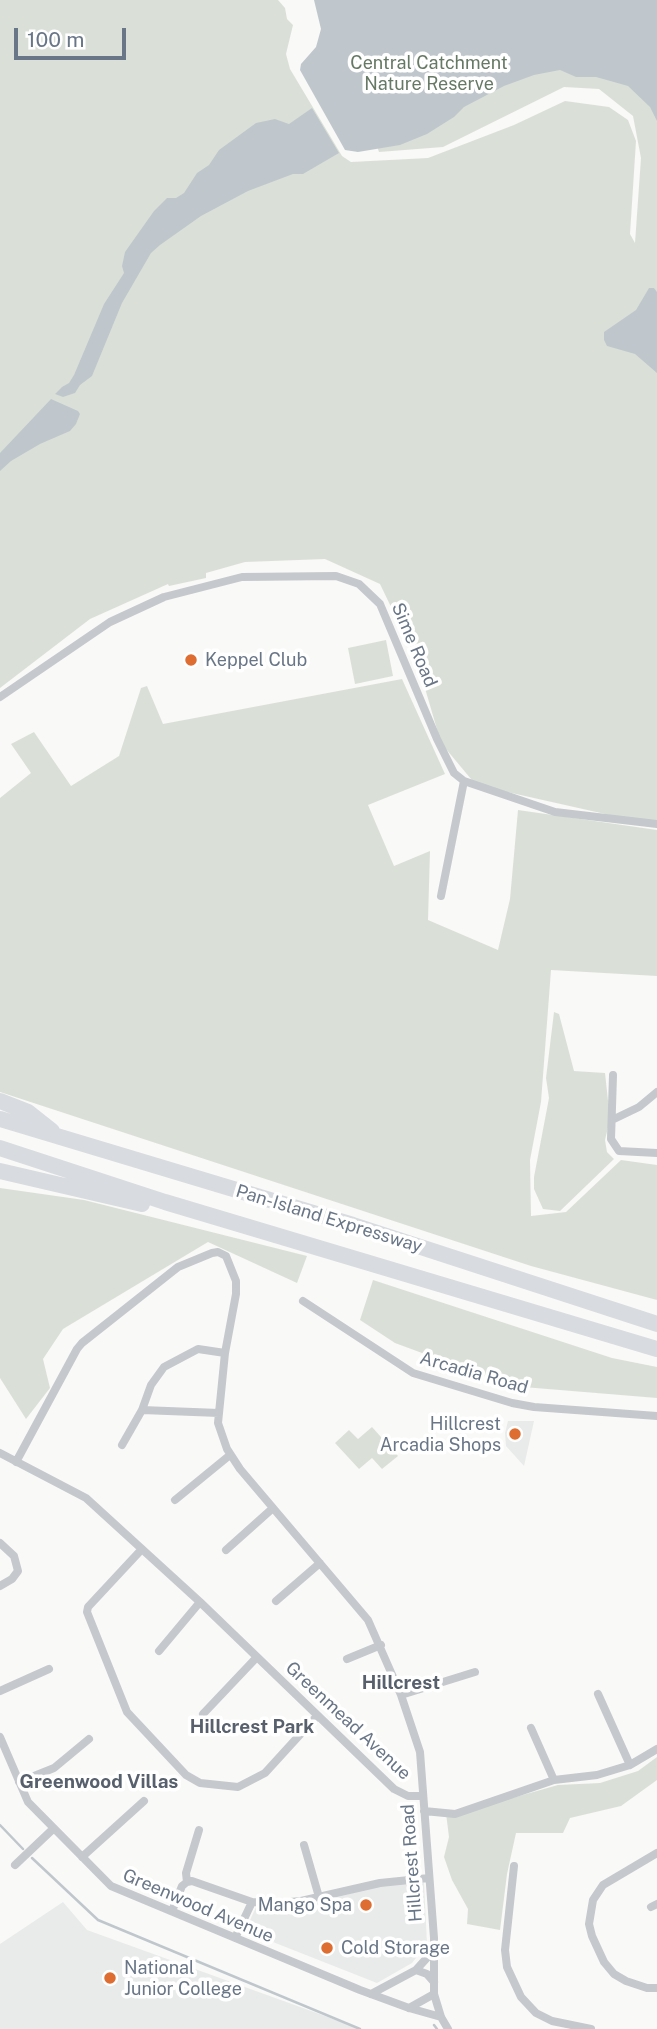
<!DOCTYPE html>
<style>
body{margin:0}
#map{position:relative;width:657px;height:2029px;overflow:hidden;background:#f9f9f7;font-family:"Public Sans",sans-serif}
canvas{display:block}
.scale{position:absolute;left:14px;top:28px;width:112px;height:32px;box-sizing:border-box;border:4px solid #697687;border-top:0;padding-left:9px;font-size:21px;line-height:24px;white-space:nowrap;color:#697687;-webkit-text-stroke:5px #fff;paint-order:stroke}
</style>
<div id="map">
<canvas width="657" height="2029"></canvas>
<div class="scale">100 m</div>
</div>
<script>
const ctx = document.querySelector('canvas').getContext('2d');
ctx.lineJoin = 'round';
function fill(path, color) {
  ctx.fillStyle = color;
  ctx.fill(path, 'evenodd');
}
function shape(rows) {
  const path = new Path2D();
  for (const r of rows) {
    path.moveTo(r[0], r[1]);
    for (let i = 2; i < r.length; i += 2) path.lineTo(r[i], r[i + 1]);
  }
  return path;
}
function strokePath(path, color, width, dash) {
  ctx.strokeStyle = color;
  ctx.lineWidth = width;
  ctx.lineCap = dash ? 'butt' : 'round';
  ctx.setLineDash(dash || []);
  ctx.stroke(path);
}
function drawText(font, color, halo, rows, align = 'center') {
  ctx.font = font + ' "Public Sans",sans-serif';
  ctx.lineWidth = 7;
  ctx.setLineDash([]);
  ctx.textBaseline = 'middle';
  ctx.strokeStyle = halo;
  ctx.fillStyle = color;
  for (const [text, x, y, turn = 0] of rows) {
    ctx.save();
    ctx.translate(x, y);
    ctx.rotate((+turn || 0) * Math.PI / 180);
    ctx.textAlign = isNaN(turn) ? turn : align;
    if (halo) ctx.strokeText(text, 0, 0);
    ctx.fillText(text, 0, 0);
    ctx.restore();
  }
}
const built = shape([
 [508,1421,534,1421,524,1466,506,1446,505,1433],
 [424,1883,427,1944,412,1963,377,1983,245,1931,257,1905,307,1905,383,1885],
 [63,1902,87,1930,361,2029,0,2029,0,1944]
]);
const green = shape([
 [0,0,278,0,285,8,287,19,293,25,286,54,290,69,342,156,351,162,428,158,514,125,565,101,609,107,628,120,636,141,630,234,635,243,641,158,633,116,599,89,564,87,443,147,379,152,335,27,657,0,657,823,623,818,476,785,441,743,417,661,380,584,325,559,245,562,206,573,206,578,169,586,168,584,90,619,0,688],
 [386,640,393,676,355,684,348,648],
 [402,679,445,774,368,805,394,866,430,851,428,920,498,950,510,899,518,810,657,830,657,976,551,970,541,1102,530,1160,531,1216,566,1212,621,1160,657,1165,657,1300,531,1266,0,1092,0,798,31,773,11,744,34,732,71,786,119,756,141,688,147,686,163,724],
 [554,1012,559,1014,574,1071,605,1073,610,1119,605,1140,607,1152,614,1159,560,1211,543,1209,534,1189,534,1177,549,1098,546,1078],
 [0,1188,84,1200,307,1256,297,1283,208,1242,63,1329,43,1359,50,1388,26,1419,0,1378],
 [373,1280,612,1358,657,1367,657,1398,511,1386,395,1343,360,1320],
 [372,1427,398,1456,382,1469,372,1458,359,1469,335,1443,349,1430,358,1439],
 [657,1757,657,1780,621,1806,570,1818,563,1833,516,1833,507,1874,500,1930,467,1924,468,1909,452,1880,444,1857,449,1837,446,1813,466,1811,558,1785,600,1783,638,1771]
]);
const water = shape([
 [314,0,657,0,657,121,650,107,628,86,596,77,576,77,560,70,534,75,504,86,464,107,454,117,427,134,400,145,358,152,345,150,300,70,301,64,316,47,321,29],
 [312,108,339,153,303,174,293,174,248,191,201,216,160,245,151,253,122,303,92,376,80,385,75,393,63,397,55,394,62,387,69,383,74,375,104,304,124,273,122,266,125,252,154,211,167,198,176,198,184,193,197,173,209,165,219,150,256,123,275,119,289,124],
 [649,288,654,288,657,292,657,373,635,354,607,346,604,340,604,332,636,310],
 [51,399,78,411,80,414,76,424,70,431,40,444,11,461,0,471,0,453]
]);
const stream = shape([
 [0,1825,23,1849],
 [32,1858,98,1920,360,2029],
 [434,2025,437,2029]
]);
const minor = shape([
 [0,697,110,622,164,597,242,577,336,576,359,584,380,604,437,739,454,773,464,781,555,812,657,824],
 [441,896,464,781],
 [613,1075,611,1139,619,1151,657,1153],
 [612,1120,639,1107,657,1092],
 [303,1301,413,1373,512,1403,534,1407,657,1416],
 [142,1410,219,1413],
 [122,1445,142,1410,151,1385,164,1367,198,1349,225,1353],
 [0,1453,86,1498,200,1602,394,1789,408,1796,423,1796],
 [16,1462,77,1349,82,1343,178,1267,212,1253,218,1252,226,1256,236,1281,236,1294,225,1353,218,1423,227,1449,240,1469,368,1620,401,1695,420,1752,434,1938,434,1994,441,2017,448,2029],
 [175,1500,230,1455],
 [0,1543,14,1556,18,1571,12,1579,0,1586],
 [142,1549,88,1607,87,1612,127,1712,186,1775,200,1783,238,1787,265,1773,317,1716],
 [226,1550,273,1508],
 [276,1601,320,1563],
 [159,1651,200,1602],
 [347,1659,381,1645],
 [0,1691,49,1669],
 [598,1694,630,1765],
 [401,1695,475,1672],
 [203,1714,257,1657],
 [531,1728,554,1780],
 [0,1737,28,1802,111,1886,360,1990,409,2008,441,2017],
 [19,1782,54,1768,89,1739],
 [424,1811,455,1814,461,1812,554,1780,597,1775,630,1765,657,1749],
 [304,1845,319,1897],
 [657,1853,603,1885,593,1900,589,1924,592,1936,604,1962,614,1974,626,1981,647,1988,657,1988],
 [82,1857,144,1801],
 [15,1865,53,1829],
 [514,1866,505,1950,507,1967,521,1997,536,2013,552,2021,591,2029],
 [187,1882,192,1881,252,1902,279,1903,301,1901,380,1883,429,1878],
 [187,1882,186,1873,199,1830],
 [651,1907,657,1904],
 [172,1911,182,1886,187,1882],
 [235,1938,252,1902],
 [416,1970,427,1974,434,1982],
 [371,1994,416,1970,434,1950],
 [409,2008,434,1994]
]);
const motorway = shape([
 [0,1101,28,1112,52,1131],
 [0,1119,353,1225,657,1324],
 [0,1148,165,1202,657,1349],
 [0,1171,142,1204]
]);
const markers = [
 [191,660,7,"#de6d31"],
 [515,1434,7,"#de6d31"],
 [366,1905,7,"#de6d31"],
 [327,1948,7,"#de6d31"],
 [110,1978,7,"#de6d31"]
];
const parkNames = [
 ["Central Catchment",429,63],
 ["Nature Reserve",429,84]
];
const streetNames = [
 ["Sime Road",414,645,67],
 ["Pan-Island Expressway",329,1219,17],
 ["Arcadia Road",474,1373,16],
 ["Greenmead Avenue",348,1721,43],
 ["Hillcrest Road",412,1863,-94],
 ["Greenwood Avenue",198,1906,23]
];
const poiNames = [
 ["Keppel Club",205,660],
 ["Hillcrest",501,1424,"right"],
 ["Arcadia Shops",501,1445,"right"],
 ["Mango Spa",352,1905,"right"],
 ["Cold Storage",341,1948],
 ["National",124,1968],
 ["Junior College",124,1989]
];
const neighbourhoodNames = [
 ["Hillcrest",401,1683],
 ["Hillcrest Park",252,1727],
 ["Greenwood Villas",99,1782]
];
fill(built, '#e9ebea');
fill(green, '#dae0d8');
fill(water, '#bfc7cd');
strokePath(stream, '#bfc7cd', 2.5);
strokePath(minor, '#c5c8cc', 8);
strokePath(motorway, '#d8dbdf', 16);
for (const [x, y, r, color] of markers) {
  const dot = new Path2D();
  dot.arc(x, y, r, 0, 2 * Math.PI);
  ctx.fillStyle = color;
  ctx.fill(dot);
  strokePath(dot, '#fff', 2.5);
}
drawText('18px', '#667964', '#fff', parkNames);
drawText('18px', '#697687', '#fff', streetNames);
drawText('18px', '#697687', '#fff', poiNames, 'left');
drawText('bold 19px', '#57606c', '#fff', neighbourhoodNames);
</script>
